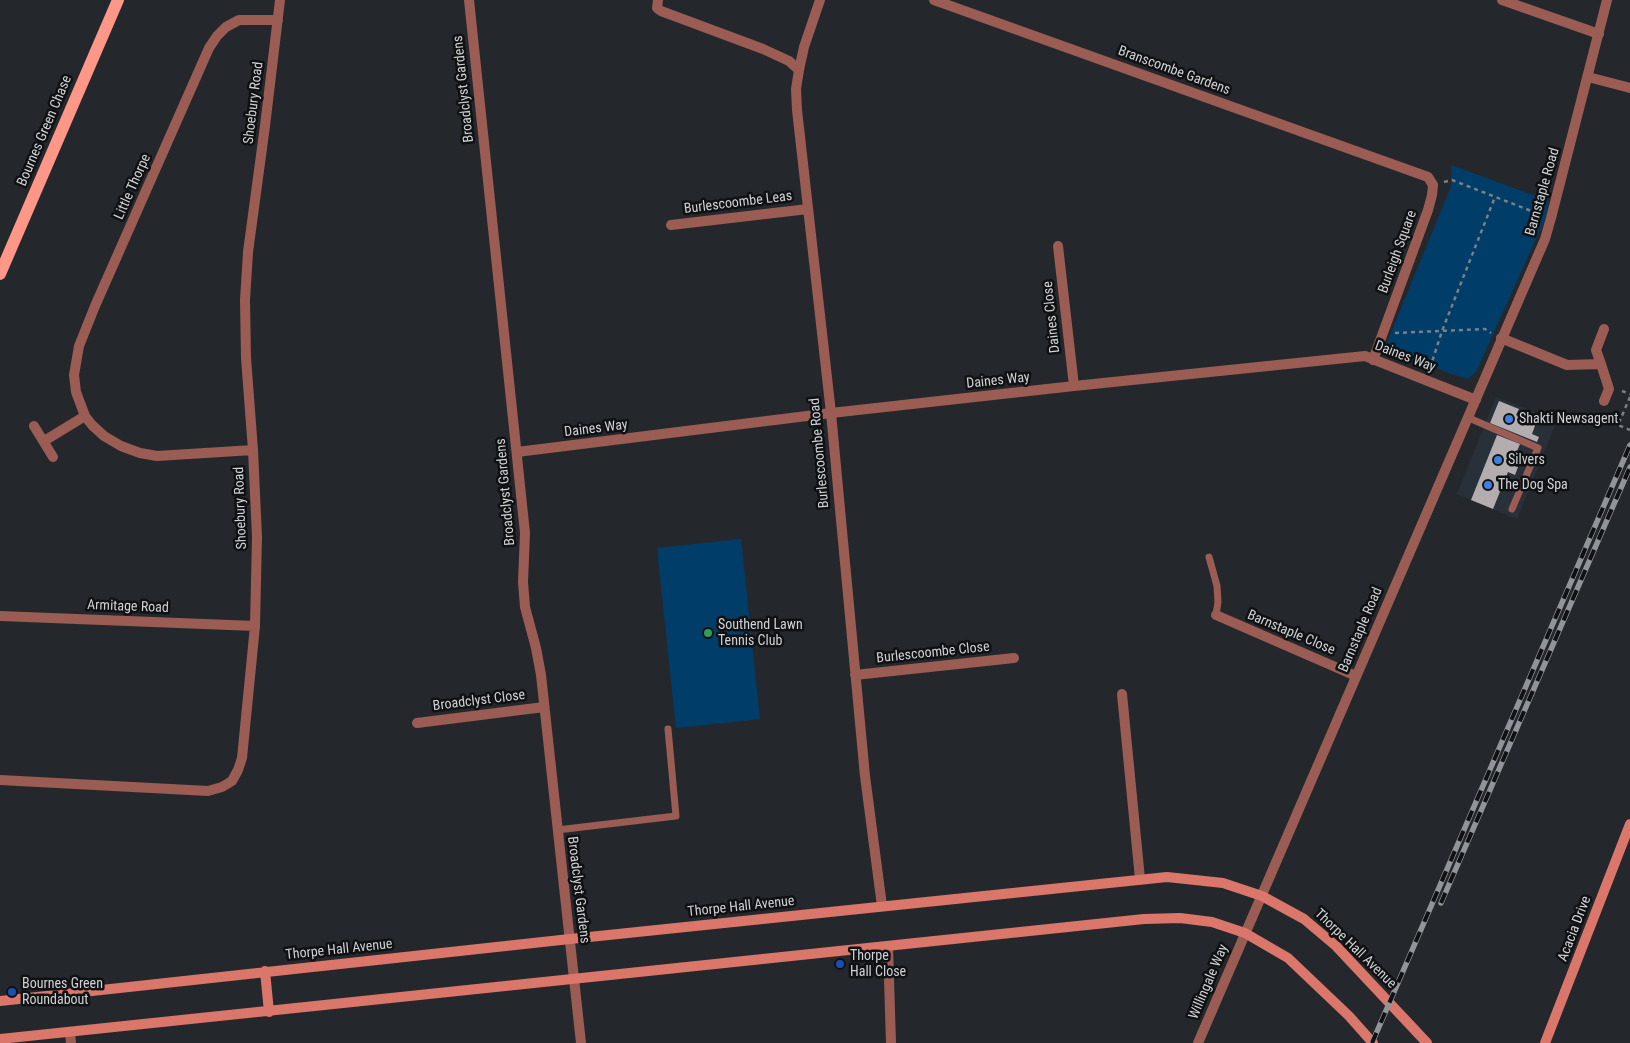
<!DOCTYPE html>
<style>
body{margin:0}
canvas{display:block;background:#24282c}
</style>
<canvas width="1630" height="1043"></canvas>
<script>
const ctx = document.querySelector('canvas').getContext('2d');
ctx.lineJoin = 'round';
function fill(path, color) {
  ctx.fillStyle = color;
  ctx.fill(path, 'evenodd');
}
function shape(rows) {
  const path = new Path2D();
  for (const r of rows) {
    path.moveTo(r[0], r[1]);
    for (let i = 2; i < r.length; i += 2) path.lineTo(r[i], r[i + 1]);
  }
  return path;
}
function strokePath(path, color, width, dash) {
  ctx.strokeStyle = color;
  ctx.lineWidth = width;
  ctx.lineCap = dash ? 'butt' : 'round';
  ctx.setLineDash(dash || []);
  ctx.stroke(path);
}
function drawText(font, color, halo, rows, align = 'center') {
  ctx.font = font + ' "Roboto Condensed",sans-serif';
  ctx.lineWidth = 5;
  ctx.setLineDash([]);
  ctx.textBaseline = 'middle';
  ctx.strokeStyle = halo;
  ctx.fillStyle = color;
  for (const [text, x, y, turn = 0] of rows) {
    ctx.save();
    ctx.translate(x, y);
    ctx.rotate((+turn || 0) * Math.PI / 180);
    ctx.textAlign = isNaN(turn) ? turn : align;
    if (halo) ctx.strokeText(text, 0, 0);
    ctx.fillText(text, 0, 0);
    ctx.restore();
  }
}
const built = shape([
 [1496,397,1557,421,1517,519,1457,494]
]);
const green = shape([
 [1451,165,1549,201,1546,217,1476,372,1468,379,1448,373,1386,345,1450,189,1452,180],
 [741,539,760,719,676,728,657,548]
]);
const building = shape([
 [1499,401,1519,409,1516,415,1536,423,1532,434,1539,437,1537,442,1490,423],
 [1497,435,1520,444,1511,465,1518,467,1515,475,1508,472,1493,509,1471,500]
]);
const path = shape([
 [1444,182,1452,180,1539,214],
 [1395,333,1485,329,1491,333],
 [1430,368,1442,331,1495,197],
 [1622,391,1630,394],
 [1630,397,1618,425,1630,430]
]);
const lane = shape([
 [1469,418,1538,448,1512,509],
 [1209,557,1217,586,1218,602,1216,615],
 [557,830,676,816,668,729]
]);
const street = shape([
 [469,0,525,533,523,582,525,607,536,648,541,675,581,1043],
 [658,0,657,8,661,11,763,49,789,61,799,70],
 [820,0,804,47,799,70,796,89,797,110,831,413,865,776,882,906],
 [934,0,1428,177,1433,185,1432,195,1428,210,1373,360],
 [1502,0,1599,34],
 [1588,77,1630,88],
 [671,225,808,209],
 [1058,246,1074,386],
 [1501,338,1567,365,1601,364,1596,350,1604,329],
 [1601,364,1609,389,1604,401],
 [34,426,53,457],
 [44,441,85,416],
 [253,450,157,456,140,453,121,446,104,436,92,425,85,416,76,392,74,375,79,346,95,306,209,48,217,36,226,27,239,20,278,20],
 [517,452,831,413,1074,386,1365,356,1476,400],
 [1216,615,1356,676],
 [0,616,255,626],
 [855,675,1014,658],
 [1122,694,1140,879],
 [417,723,544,707],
 [0,780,208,791,222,787,232,781,238,770,242,758,255,626,257,537,253,450,246,358,245,300,248,252,265,126,280,0],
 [888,947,891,1043],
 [70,1033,71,1043],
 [1198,1043,1545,239,1551,218,1607,0]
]);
const secondary = shape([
 [265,971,269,1012],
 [0,1001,570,939,1167,877,1223,883,1262,896,1304,919,1336,946,1427,1043],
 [0,1039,1144,919,1180,918,1212,922,1245,933,1288,958,1349,1016,1373,1043],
 [1545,1043,1630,824]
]);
const primary = shape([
 [0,274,118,0]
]);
const rail = shape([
 [1441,903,1630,467],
 [1372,1043,1630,445]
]);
const markers = [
 [1509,419,5,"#3f7fe0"],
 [1498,460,5,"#3f7fe0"],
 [1488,485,5,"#3f7fe0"],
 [708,633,5,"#2e9e5b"],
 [840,964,5,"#1a4fb4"],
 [12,992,5,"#1a4fb4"]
];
const streetNames = [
 ["Branscombe Gardens",1174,71,20],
 ["Broadclyst Gardens",464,89,-96],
 ["Shoebury Road",254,103,-83],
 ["Bournes Green Chase",45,131,-67],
 ["Little Thorpe",133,187,-66],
 ["Barnstaple Road",1543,192,-74],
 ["Burlescoombe Leas",738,203,-7],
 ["Burleigh Square",1398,252,-70],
 ["Daines Close",1052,317,-96],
 ["Daines Way",1405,357,21],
 ["Daines Way",998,381,-6],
 ["Daines Way",596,429,-7],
 ["Burlescoombe Road",820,453,-95],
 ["Broadclyst Gardens",506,492,-95],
 ["Shoebury Road",241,508,-92],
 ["Armitage Road",128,607,2],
 ["Barnstaple Road",1361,630,-67],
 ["Barnstaple Close",1291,633,23],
 ["Burlescoombe Close",933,653,-6],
 ["Broadclyst Close",479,701,-7],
 ["Broadclyst Gardens",578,890,83],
 ["Thorpe Hall Avenue",741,907,-6],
 ["Acacia Drive",1575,929,-69],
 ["Thorpe Hall Avenue",1355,949,44],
 ["Thorpe Hall Avenue",339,950,-6],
 ["Willingale Way",1209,982,-67]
];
const poiNames = [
 ["Shakti Newsagent",1519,419],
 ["Silvers",1508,460],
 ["The Dog Spa",1498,485],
 ["Southend Lawn",718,625],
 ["Tennis Club",718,641],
 ["Thorpe",850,956],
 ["Hall Close",850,972],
 ["Bournes Green",22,984],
 ["Roundabout",22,1000]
];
fill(built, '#28313a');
fill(green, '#003d69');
fill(building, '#b4adb0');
strokePath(path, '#7c7f83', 2.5, [4, 4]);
strokePath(lane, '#9a5c53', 7);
strokePath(street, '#9a5c53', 10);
strokePath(secondary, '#db776a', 10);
strokePath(primary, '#fe9788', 12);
strokePath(rail, '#919498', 5.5);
strokePath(rail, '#0f1113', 4, [11]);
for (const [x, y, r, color] of markers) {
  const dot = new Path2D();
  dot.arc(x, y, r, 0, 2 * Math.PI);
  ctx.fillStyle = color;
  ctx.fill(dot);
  strokePath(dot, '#0f1113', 2);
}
drawText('14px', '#cfd2d5', '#0f1113', streetNames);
drawText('14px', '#cfd2d5', '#0f1113', poiNames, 'left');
</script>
